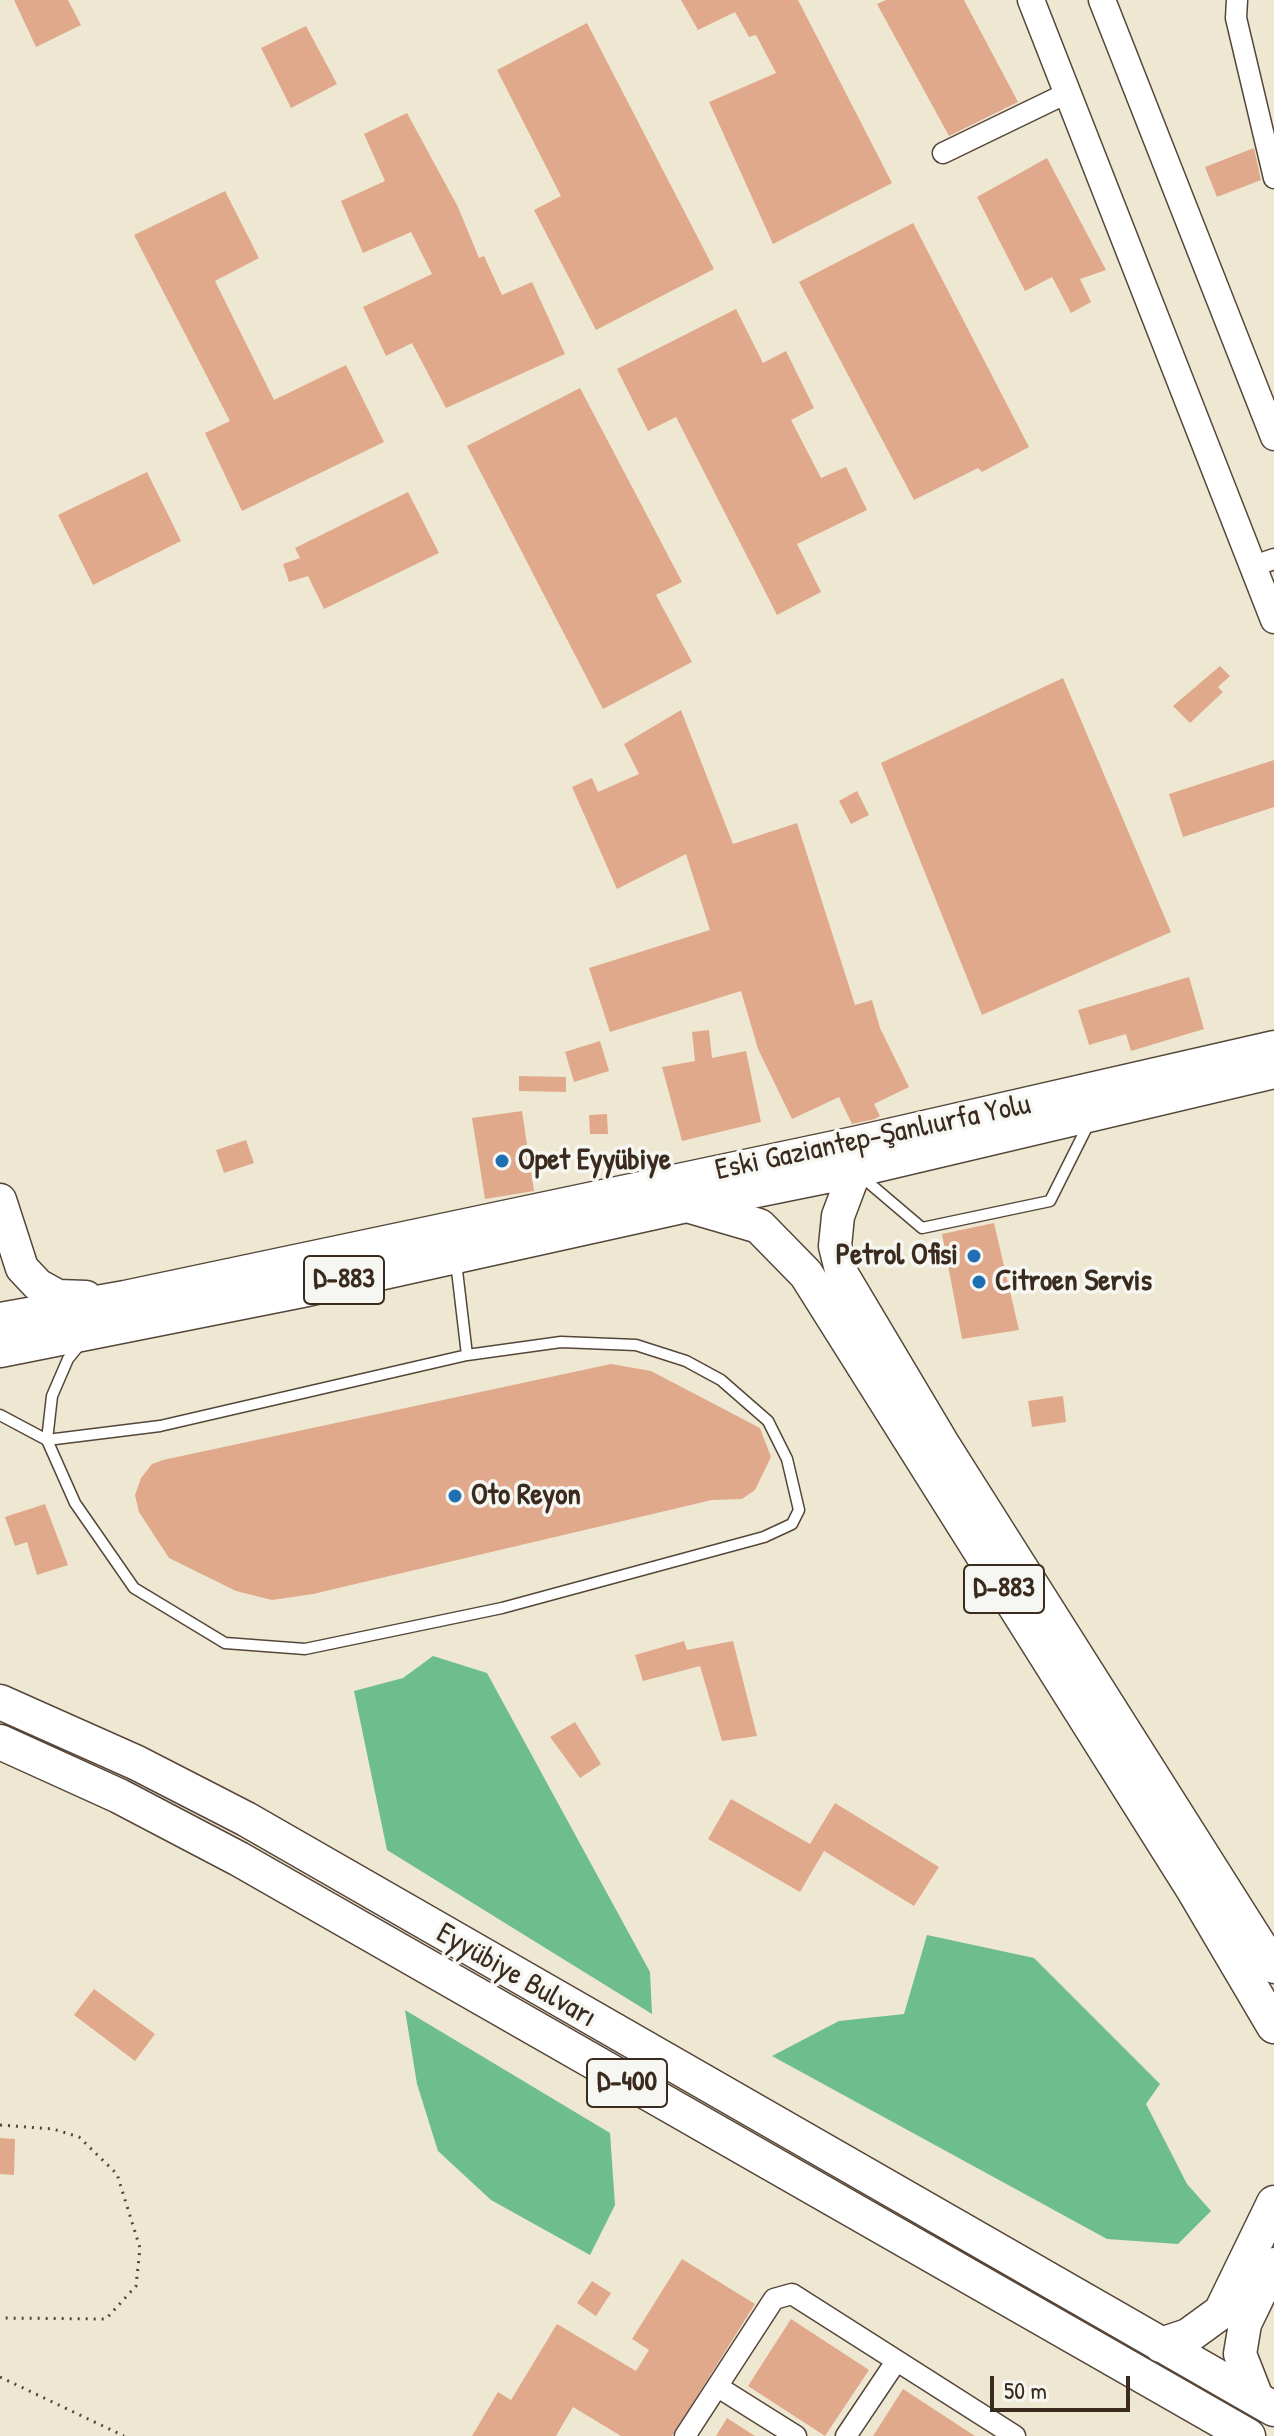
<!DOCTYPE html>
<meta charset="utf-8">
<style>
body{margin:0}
#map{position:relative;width:1274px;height:2436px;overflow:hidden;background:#eee8d2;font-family:"Patrick Hand",sans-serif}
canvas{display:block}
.scale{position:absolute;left:990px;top:2376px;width:140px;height:36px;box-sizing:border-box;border:4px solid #3b2a1e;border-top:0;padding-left:10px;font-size:24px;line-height:28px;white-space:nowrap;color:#3b2a1e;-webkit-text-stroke:6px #f6f6f2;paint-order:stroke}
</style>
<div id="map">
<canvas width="1274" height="2436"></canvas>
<div class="scale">50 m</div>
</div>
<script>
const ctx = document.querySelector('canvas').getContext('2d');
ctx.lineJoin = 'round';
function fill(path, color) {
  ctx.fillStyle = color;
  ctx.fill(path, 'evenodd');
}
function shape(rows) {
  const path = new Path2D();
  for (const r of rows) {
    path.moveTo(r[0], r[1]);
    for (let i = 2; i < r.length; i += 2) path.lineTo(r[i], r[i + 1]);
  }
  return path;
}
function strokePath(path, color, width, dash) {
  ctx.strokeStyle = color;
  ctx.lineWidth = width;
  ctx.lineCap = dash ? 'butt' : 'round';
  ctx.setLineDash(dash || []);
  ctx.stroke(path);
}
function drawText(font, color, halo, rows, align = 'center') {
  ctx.font = font + ' "Patrick Hand",sans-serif';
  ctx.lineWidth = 7;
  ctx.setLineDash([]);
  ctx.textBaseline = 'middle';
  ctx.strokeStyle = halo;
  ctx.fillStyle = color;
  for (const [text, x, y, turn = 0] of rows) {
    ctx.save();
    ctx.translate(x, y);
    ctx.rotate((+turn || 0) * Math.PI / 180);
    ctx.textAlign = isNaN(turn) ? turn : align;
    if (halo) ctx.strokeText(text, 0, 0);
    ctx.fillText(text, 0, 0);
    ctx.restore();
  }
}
const forest = shape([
 [433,1656,487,1673,650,1972,652,2014,387,1850,354,1691,403,1678],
 [927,1935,1034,1958,1160,2084,1146,2104,1187,2184,1211,2211,1178,2244,1107,2239,772,2056,839,2021,904,2014],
 [405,2010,610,2133,615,2205,590,2255,491,2200,438,2151,417,2084]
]);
const building = shape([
 [14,0,68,0,81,25,36,47],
 [681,0,798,0,892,183,773,244,709,102,776,73,756,35,749,37,735,12,698,30],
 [886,0,964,0,1018,102,949,136,877,4],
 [587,23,714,269,596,330,534,210,561,196,497,70],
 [306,26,337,84,291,108,261,48],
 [407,113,458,207,479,258,484,256,502,295,532,282,565,354,446,408,412,343,386,356,363,307,432,274,411,232,363,253,341,201,385,181,364,134],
 [1254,148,1261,180,1217,197,1205,167],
 [1047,158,1106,270,1080,279,1091,302,1071,313,1052,277,1025,291,977,197],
 [225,191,259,258,215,281,274,400,346,365,384,442,242,511,205,433,230,421,134,235],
 [913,223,1029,447,982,472,978,468,914,500,799,282],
 [736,309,763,363,786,351,814,408,791,420,821,478,846,467,867,510,797,544,821,592,777,615,676,417,648,431,617,369],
 [580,388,682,582,656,595,692,662,603,709,467,446],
 [147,472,181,541,93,585,58,515],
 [408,492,439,553,324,609,308,576,289,582,283,564,300,558,295,548],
 [1220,666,1230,676,1218,687,1223,692,1190,723,1173,706],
 [1063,678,1171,932,982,1015,881,763],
 [681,710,733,844,797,823,855,1005,872,1000,880,1028,909,1087,874,1104,880,1116,875,1119,852,1124,839,1097,792,1119,758,1049,741,991,610,1032,589,968,710,930,686,854,617,889,572,787,592,778,598,792,639,774,624,744],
 [1274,760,1274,807,1183,837,1169,794],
 [857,791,869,815,851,824,839,801],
 [1189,977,1204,1029,1131,1051,1126,1034,1089,1045,1078,1010],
 [709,1030,712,1058,746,1051,761,1122,682,1141,662,1067,695,1061,692,1032],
 [600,1041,609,1071,574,1082,565,1052],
 [519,1076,566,1077,566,1092,519,1091],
 [522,1111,534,1191,485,1199,472,1118],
 [607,1114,608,1134,590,1134,589,1115],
 [246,1140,254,1163,224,1173,216,1150],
 [994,1223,1019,1330,962,1339,942,1234],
 [611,1364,651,1371,760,1428,771,1457,755,1490,742,1499,712,1500,313,1594,272,1600,236,1591,169,1558,139,1512,135,1495,141,1478,152,1464,163,1460],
 [1063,1396,1066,1422,1032,1427,1028,1401],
 [45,1504,68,1565,37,1575,27,1542,15,1546,5,1517],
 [684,1641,687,1650,733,1641,757,1736,722,1741,700,1666,643,1681,635,1655],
 [575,1722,601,1764,580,1778,550,1737],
 [731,1799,810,1844,835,1803,939,1867,914,1906,824,1851,800,1892,708,1839],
 [94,1989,155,2034,135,2061,74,2015],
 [0,2138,15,2139,14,2175,0,2174],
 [682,2259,755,2304,672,2436,621,2436,573,2407,556,2436,472,2436,498,2392,511,2400,557,2324,636,2371,649,2350,632,2339],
 [592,2281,611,2293,596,2316,577,2303],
 [791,2319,869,2370,825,2436,748,2386],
 [903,2389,975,2436,873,2436],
 [727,2418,755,2436,716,2436]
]);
const path = shape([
 [0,2125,53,2129,79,2137,117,2174,140,2248,136,2286,106,2319,0,2318],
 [0,2377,124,2436]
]);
const service = shape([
 [862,1177,922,1228,1050,1201,1089,1123],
 [456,1262,467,1355],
 [561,1342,636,1345,686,1361,721,1380,768,1421,787,1459,799,1510,792,1524,764,1537,502,1608,305,1649,225,1643,134,1588,75,1503,47,1440,160,1426,467,1355,561,1342],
 [0,1415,47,1440,52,1396,68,1359,81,1343]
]);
const minor = shape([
 [1237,0,1236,18,1274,178],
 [943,153,1065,94],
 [1251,567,1274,559],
 [718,2387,796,2436],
 [685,2436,774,2299,792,2294,1015,2436],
 [846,2436,895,2363]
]);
const tertiary = shape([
 [1031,0,1274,620],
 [1102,0,1274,437]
]);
const primary = shape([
 [855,1171,838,1216,835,1246,842,1274,942,1442,1274,1967],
 [0,1200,22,1268,38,1285,58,1296,86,1297],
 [687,1205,855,1171,1274,1072],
 [0,1319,125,1297,854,1143,1274,1047],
 [1258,2400,1240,2354,1245,2324,1274,2264]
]);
const trunk = shape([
 [0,1350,302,1290,687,1205,759,1226,806,1274,1195,1892,1274,2026],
 [0,1702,137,1763,246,1819,1274,2409],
 [0,1742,119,1796,239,1859,1248,2436],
 [1161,2345,1188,2336,1221,2312,1274,2203]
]);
const markers = [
 [502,1161,8,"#1f6fb2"],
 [974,1256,8,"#1f6fb2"],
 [979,1282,8,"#1f6fb2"],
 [455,1496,8,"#1f6fb2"]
];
const shields = [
 [344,1280,80],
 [1004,1589,80],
 [627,2083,80]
];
const shieldNames = [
 ["D-883",344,1280],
 ["D-883",1004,1589],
 ["D-400",627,2083]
];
const streetNames = [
 ["Eski Gaziantep-Şanlıurfa Yolu",873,1138,-12],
 ["Eyyübiye Bulvarı",516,1976,30]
];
const poiNames = [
 ["Opet Eyyübiye",518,1161],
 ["Petrol Ofisi",958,1256,"right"],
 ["Citroen Servis",995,1282],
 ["Oto Reyon",471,1496]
];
fill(forest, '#6dbe8a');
fill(building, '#e1a98c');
strokePath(service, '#564639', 13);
strokePath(minor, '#564639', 23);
strokePath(tertiary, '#564639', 29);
strokePath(primary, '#564639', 35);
strokePath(trunk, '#564639', 37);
strokePath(path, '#564639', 3, [2, 6]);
strokePath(service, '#fff', 10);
strokePath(minor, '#fff', 20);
strokePath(tertiary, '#fff', 26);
strokePath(primary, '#fff', 32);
strokePath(trunk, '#fff', 34);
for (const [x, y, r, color] of markers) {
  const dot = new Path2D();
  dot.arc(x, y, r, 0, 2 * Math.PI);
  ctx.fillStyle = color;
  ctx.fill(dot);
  strokePath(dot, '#f6f6f2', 3);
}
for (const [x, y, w] of shields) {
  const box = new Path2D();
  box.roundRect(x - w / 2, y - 24, w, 48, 6);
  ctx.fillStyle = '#f6f6f2';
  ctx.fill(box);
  strokePath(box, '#3b2a1e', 2);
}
drawText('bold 28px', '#3b2a1e', null, shieldNames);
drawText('30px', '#3b2a1e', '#f6f6f2', streetNames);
drawText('bold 30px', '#3b2a1e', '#f6f6f2', poiNames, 'left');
</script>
